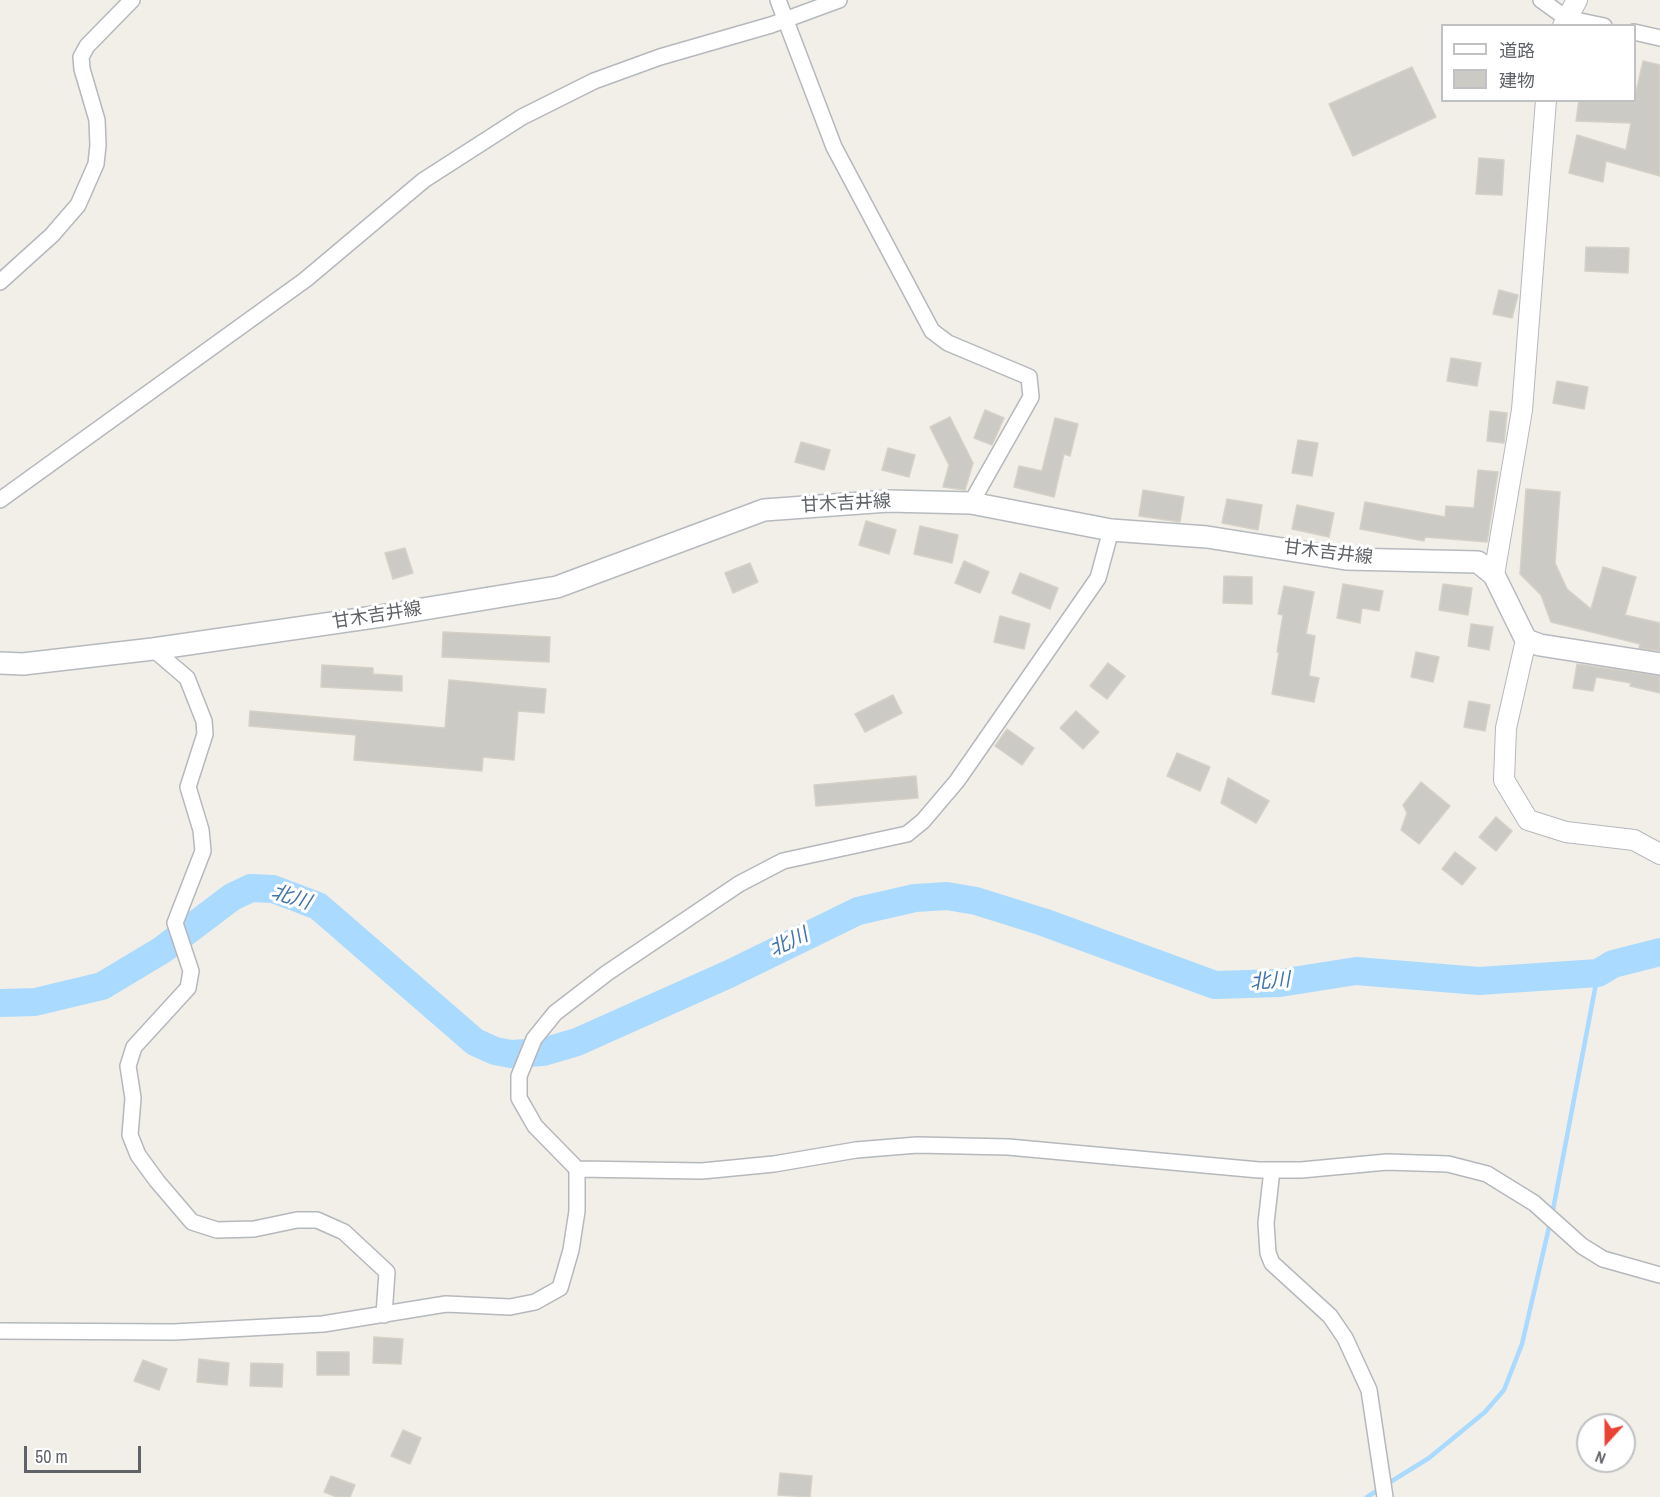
<!DOCTYPE html>
<meta charset="utf-8">
<style>
body{margin:0}
#map{position:relative;width:1660px;height:1497px;overflow:hidden;background:#f1efe8;font-family:"Archivo Narrow","Noto Sans JP",sans-serif}
canvas{display:block}
.legend{position:absolute;left:1441px;top:24px;width:195px;height:78px;box-sizing:border-box;background:#fff;border:2px solid #bfc1c3;margin:0;padding:8px 10px;list-style:none;font-size:18px;color:#5f6368}
.legend li{display:flex;align-items:center;gap:12px;height:30px}
.legend b{width:30px;border:2px solid #bfc1c3}
.north{position:absolute;left:1576px;top:1413px;width:60px;height:60px;box-sizing:border-box;background:#fff;border:2px solid #bfc1c3;border-radius:50%;rotate:201deg;font-size:16px;font-weight:700;line-height:24px;text-align:center;color:#5f6368}
.north::after{content:'';display:block;margin:auto;width:21px;height:27px;background:#ea4335;clip-path:polygon(50% 0,100% 100%,50% 72%,0 100%)}
.scale{position:absolute;left:24px;top:1446px;width:117px;height:27px;box-sizing:border-box;border:3px solid #5f6368;border-top:0;padding-left:8px;font-size:18px;line-height:21px;white-space:nowrap;color:#5f6368;-webkit-text-stroke:4px #fff;paint-order:stroke}
</style>
<div id="map">
<canvas width="1660" height="1497"></canvas>
<ul class="legend">
<li><b style="height:8px;background:#fff"></b>道路</li>
<li><b style="height:16px;background:#cccac5"></b>建物</li>
</ul>
<div class="north">N</div>
<div class="scale">50 m</div>
</div>
<script>
const ctx = document.querySelector('canvas').getContext('2d');
ctx.lineJoin = 'round';
function shape(rows) {
  const path = new Path2D();
  for (const r of rows) {
    path.moveTo(r[0], r[1]);
    for (let i = 2; i < r.length; i += 2) path.lineTo(r[i], r[i + 1]);
  }
  return path;
}
function strokePath(path, color, width, dash) {
  ctx.strokeStyle = color;
  ctx.lineWidth = width;
  ctx.lineCap = dash ? 'butt' : 'round';
  ctx.setLineDash(dash || []);
  ctx.stroke(path);
}
function fill(path, color) {
  ctx.fillStyle = color;
  ctx.fill(path, 'evenodd');
}
function drawText(font, color, halo, rows, align = 'center') {
  ctx.font = font + ' "Archivo Narrow","Noto Sans JP",sans-serif';
  ctx.lineWidth = 6;
  ctx.setLineDash([]);
  ctx.textBaseline = 'middle';
  ctx.strokeStyle = halo;
  ctx.fillStyle = color;
  for (const [text, x, y, turn = 0] of rows) {
    ctx.save();
    ctx.translate(x, y);
    ctx.rotate((+turn || 0) * Math.PI / 180);
    ctx.textAlign = isNaN(turn) ? turn : align;
    if (halo) ctx.strokeText(text, 0, 0);
    ctx.fillText(text, 0, 0);
    ctx.restore();
  }
}
const stream = shape([
 [1552,1215,1598,973],
 [1387,1484,1429,1458,1485,1412,1504,1390,1522,1344,1550,1223],
 [1367,1497,1380,1489]
]);
const river = shape([
 [0,1003,35,1002,102,986,162,950,232,897,251,888,273,889,318,906,475,1042,495,1051,511,1054,543,1052,577,1042,729,974,858,911,915,898,947,896,976,901,1043,922,1215,985,1280,983,1356,971,1479,981,1598,973,1613,964,1660,952]
]);
const building = shape([
 [1643,61,1660,65,1660,176,1606,161,1603,182,1569,173,1577,135,1626,150,1631,123,1576,121,1579,100,1634,101,1643,61],
 [1412,67,1436,117,1353,156,1329,104,1412,67],
 [1479,158,1504,160,1502,195,1476,194,1479,158],
 [1586,247,1629,248,1628,273,1585,271,1586,247],
 [1499,290,1518,295,1512,318,1493,314,1499,290],
 [1451,358,1481,363,1477,386,1447,381,1451,358],
 [1557,381,1588,387,1584,409,1553,403,1557,381],
 [985,410,1004,418,992,445,974,438,985,410],
 [1490,411,1507,413,1504,443,1487,441,1490,411],
 [950,417,973,463,965,490,943,487,949,465,930,427,950,417],
 [1055,418,1078,424,1070,456,1064,454,1054,497,1014,487,1019,466,1042,471,1055,418],
 [1298,440,1318,443,1312,476,1292,473,1298,440],
 [801,442,830,450,824,470,795,462,801,442],
 [888,448,915,455,909,477,882,470,888,448],
 [1478,470,1498,472,1487,542,1425,537,1424,541,1360,529,1365,502,1445,517,1446,506,1474,508,1478,470],
 [1526,489,1560,492,1555,563,1567,589,1591,609,1603,567,1636,577,1625,615,1660,623,1660,651,1639,648,1640,644,1551,622,1541,595,1520,574,1526,489],
 [1143,490,1184,497,1180,522,1139,516,1143,490],
 [1227,499,1262,505,1258,530,1222,523,1227,499],
 [1297,505,1334,513,1329,537,1292,529,1297,505],
 [866,521,896,530,889,554,859,545,866,521],
 [920,526,958,535,952,563,914,554,920,526],
 [405,548,413,573,393,579,385,553,405,548],
 [964,561,989,572,980,593,955,583,964,561],
 [750,563,758,582,733,593,725,573,750,563],
 [1020,573,1058,588,1050,609,1012,593,1020,573],
 [1224,576,1252,577,1252,604,1223,603,1224,576],
 [1343,584,1383,591,1379,611,1362,608,1360,623,1337,618,1343,584],
 [1443,584,1472,588,1468,615,1439,610,1443,584],
 [1284,586,1314,592,1306,634,1315,636,1309,676,1319,678,1314,702,1272,694,1279,652,1277,652,1283,615,1278,614,1284,586],
 [1000,616,1030,624,1024,649,994,642,1000,616],
 [1471,624,1493,627,1489,650,1468,646,1471,624],
 [443,632,550,637,549,662,442,657,443,632],
 [1416,652,1439,657,1433,682,1411,677,1416,652],
 [1108,663,1125,676,1107,699,1090,686,1108,663],
 [1577,664,1660,676,1660,693,1630,686,1631,683,1596,677,1593,691,1573,688,1577,664],
 [322,665,373,668,373,674,402,676,402,691,321,687,322,665],
 [449,680,546,689,544,713,518,711,514,760,483,757,482,771,354,760,356,735,249,726,250,711,445,728,449,680],
 [893,695,902,713,865,732,855,714,893,695],
 [1469,701,1490,705,1485,731,1464,727,1469,701],
 [1076,711,1099,732,1083,749,1060,728,1076,711],
 [1007,729,1034,748,1022,765,995,746,1007,729],
 [1177,753,1210,767,1200,791,1167,776,1177,753],
 [916,776,918,798,816,806,814,785,916,776],
 [1228,778,1269,801,1256,823,1221,803,1228,778],
 [1421,782,1450,806,1419,844,1401,830,1407,813,1403,805,1421,782],
 [1496,817,1512,831,1496,851,1479,837,1496,817],
 [1455,852,1476,868,1462,885,1442,869,1455,852],
 [374,1337,403,1339,401,1364,373,1363,374,1337],
 [317,1352,349,1352,349,1375,317,1375,317,1352],
 [199,1359,229,1363,227,1385,197,1382,199,1359],
 [143,1360,167,1369,159,1390,134,1381,143,1360],
 [251,1363,283,1364,282,1387,250,1386,251,1363],
 [403,1430,421,1438,410,1464,391,1456,403,1430],
 [780,1473,812,1476,810,1497,778,1495,780,1473],
 [331,1476,355,1485,350,1497,337,1497,324,1492,331,1476]
]);
const minor = shape([
 [778,0,834,147,932,331,948,343,1029,377,1031,397,971,503],
 [1541,0,1566,18,1604,26],
 [1634,32,1660,38],
 [0,282,52,235,78,205,96,164,98,145,97,120,82,69,81,57,87,46,132,0],
 [0,500,305,280,424,180,522,117,594,81,660,57,771,25,839,0],
 [1111,530,1098,578,957,781,923,821,907,834,783,861,739,884,607,973,555,1013,534,1039,519,1076,519,1098,535,1126,577,1169,702,1171,774,1164,856,1150,917,1145,1008,1147,1259,1170,1301,1170,1387,1162,1448,1164,1487,1174,1534,1203,1582,1246,1603,1259,1660,1275],
 [153,649,187,678,204,721,205,734,188,787,201,830,203,851,175,923,191,971,188,988,134,1047,128,1066,133,1098,130,1135,138,1155,157,1181,192,1222,217,1230,254,1229,297,1220,317,1220,344,1232,387,1272,384,1315],
 [1272,1170,1266,1223,1268,1253,1272,1263,1330,1316,1345,1338,1369,1390,1385,1497],
 [0,1331,174,1332,323,1324,446,1304,510,1307,535,1302,560,1288,571,1250,577,1211,577,1169]
]);
const tertiary = shape([
 [1563,26,1577,0],
 [1494,575,1522,410,1546,100],
 [1526,640,1506,728,1504,780,1528,820,1566,832,1634,840,1660,854]
]);
const secondary = shape([
 [0,663,23,664,153,649,381,616,557,587,764,510,888,501,971,503,1111,530,1207,537,1346,559,1478,562,1494,575,1526,640,1540,645,1660,664]
]);
const streetNames = [
 ["甘木吉井線",846,504,-3],
 ["甘木吉井線",1328,553,7],
 ["甘木吉井線",377,616,-9]
];
const waterNames = [
 ["北川",291,898,18],
 ["北川",789,943,-25],
 ["北川",1270,982,-4]
];
strokePath(stream, '#aadaff', 4.5);
strokePath(river, '#aadaff', 28);
fill(building, '#cccac5');
strokePath(building, '#d6d1c6', 1.5);
strokePath(minor, '#b5b8bc', 18);
strokePath(tertiary, '#b5b8bc', 22);
strokePath(secondary, '#b6babf', 24);
strokePath(minor, '#fff', 15);
strokePath(tertiary, '#fff', 20);
strokePath(secondary, '#fff', 21);
drawText('18px', '#5f6368', '#fff', streetNames);
drawText('italic 20px', '#4174aa', '#fff', waterNames);
</script>
